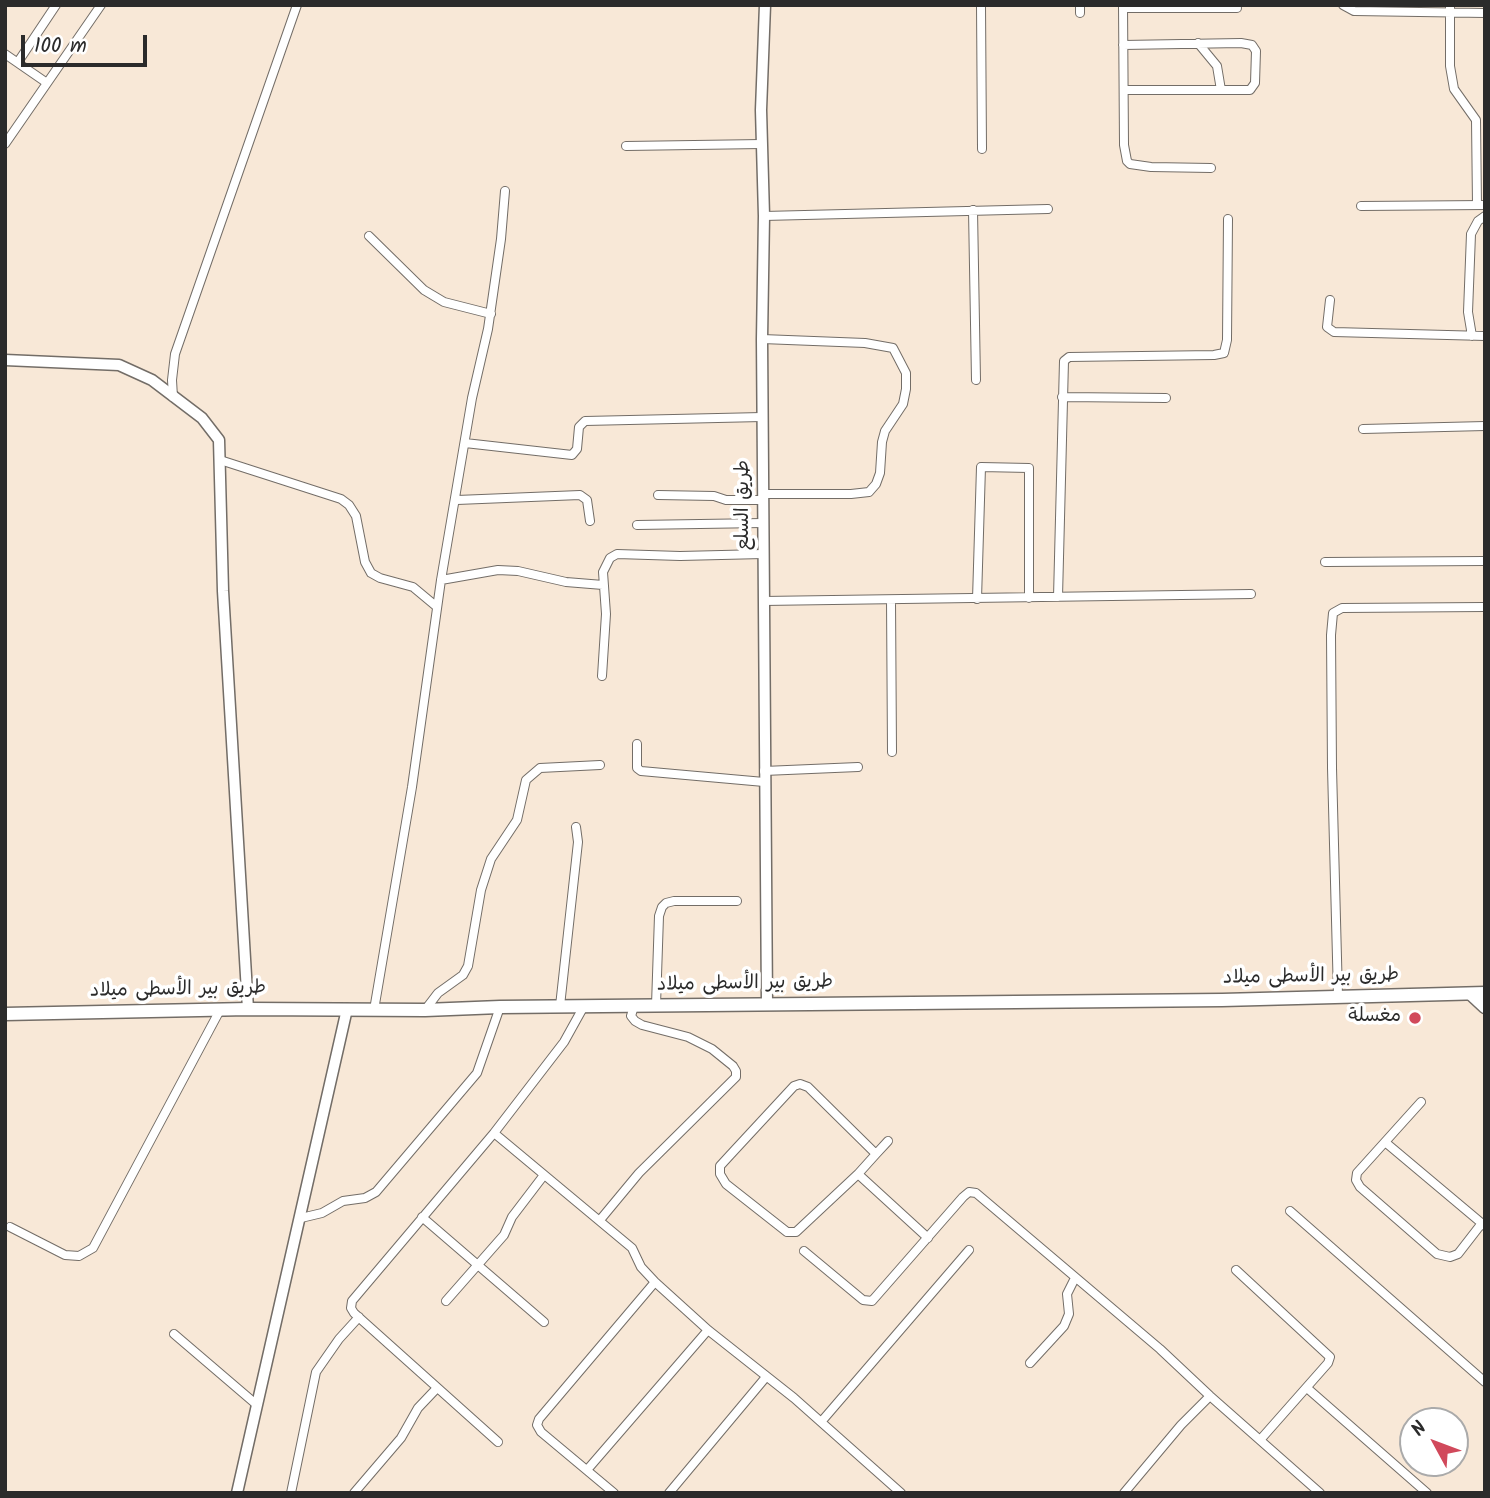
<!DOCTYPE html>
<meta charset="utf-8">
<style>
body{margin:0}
#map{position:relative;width:1490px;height:1498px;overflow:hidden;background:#f8e8d7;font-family:Kalam,sans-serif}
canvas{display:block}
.frame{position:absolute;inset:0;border:7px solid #2b2b2b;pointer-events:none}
.north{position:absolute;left:1399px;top:1407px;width:70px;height:70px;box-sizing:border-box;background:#fff;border:2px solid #aaa;border-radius:50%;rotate:311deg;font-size:19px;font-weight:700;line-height:28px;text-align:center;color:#2b2b2b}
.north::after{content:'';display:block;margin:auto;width:24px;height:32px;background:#d1495b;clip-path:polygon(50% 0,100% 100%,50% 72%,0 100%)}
.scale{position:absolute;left:21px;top:35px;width:126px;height:32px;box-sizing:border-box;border:4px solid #2b2b2b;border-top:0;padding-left:9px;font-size:21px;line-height:24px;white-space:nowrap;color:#2b2b2b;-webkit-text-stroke:5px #fff;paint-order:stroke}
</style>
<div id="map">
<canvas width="1490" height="1498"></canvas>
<div class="frame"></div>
<div class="north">N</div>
<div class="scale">100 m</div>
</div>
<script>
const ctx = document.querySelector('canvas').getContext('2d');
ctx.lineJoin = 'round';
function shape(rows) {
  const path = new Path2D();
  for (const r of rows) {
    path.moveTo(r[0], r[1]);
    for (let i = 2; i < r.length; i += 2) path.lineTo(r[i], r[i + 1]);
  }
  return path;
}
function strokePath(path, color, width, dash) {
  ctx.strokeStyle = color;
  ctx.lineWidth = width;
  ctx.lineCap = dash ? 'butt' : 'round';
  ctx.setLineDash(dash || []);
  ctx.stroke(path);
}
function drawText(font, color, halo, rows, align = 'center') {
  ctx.font = font + ' Kalam,"Playpen Sans Arabic",sans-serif';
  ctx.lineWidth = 7;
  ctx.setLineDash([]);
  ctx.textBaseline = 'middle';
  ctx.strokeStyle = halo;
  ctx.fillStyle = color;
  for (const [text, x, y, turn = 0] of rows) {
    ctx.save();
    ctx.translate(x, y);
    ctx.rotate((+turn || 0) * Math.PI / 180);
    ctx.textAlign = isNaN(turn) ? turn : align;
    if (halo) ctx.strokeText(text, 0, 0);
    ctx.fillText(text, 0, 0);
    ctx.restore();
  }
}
const minor = shape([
 [981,5,982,149],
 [1080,5,1080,13],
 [1123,5,1124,145,1127,161,1130,164,1151,167,1211,168],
 [1343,5,1354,11,1485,13],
 [1450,5,1450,66,1454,89,1476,120,1477,205],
 [1123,8,1237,8],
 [1198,43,1217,66,1221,90],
 [1123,45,1241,43,1252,45,1256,51,1255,83,1250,90,1124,90],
 [5,54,47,83],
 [18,62,56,5],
 [5,144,101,5],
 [626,146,762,144],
 [1361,206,1485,205],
 [973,210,976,380],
 [764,216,1048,209],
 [369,236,424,290,444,302,491,314],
 [1330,300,1327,327,1334,332,1485,336],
 [1472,336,1468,312,1471,234,1478,221,1485,216],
 [762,339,865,343,893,348,906,373,906,389,903,404,885,431,882,442,880,473,876,484,869,492,851,494,763,494],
 [173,397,172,380,175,354,297,5],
 [1062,397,1166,398],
 [1363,429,1485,426],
 [465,443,572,455,577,449,579,427,585,421,762,417],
 [220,460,341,499,349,505,356,516,365,562,371,573,380,578,413,587,437,607],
 [658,495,714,496,726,500,763,500],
 [457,500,580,495,587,500,590,521],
 [637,525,763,523],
 [1325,562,1485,561],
 [441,580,498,570,518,571,566,582,603,585],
 [1058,597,1064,361,1069,357,1214,355,1224,353,1227,340,1228,219],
 [977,599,981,467,1029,468,1029,598],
 [891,600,892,752],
 [763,601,1251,594],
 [602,676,606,614,603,572,610,558,617,554,680,556,763,554],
 [637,744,637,768,641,771,764,782],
 [764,771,858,767],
 [1338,996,1332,768,1331,635,1333,613,1342,608,1485,607],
 [656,1005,659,916,662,907,666,903,674,901,737,901],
 [560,1006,578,842,576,827],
 [374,1010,412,787,441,580,472,398,488,329,501,239,505,191],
 [425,1010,438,993,463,975,468,966,481,890,491,859,517,820,526,780,540,768,600,765],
 [1421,1102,1357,1173,1356,1180,1360,1187,1437,1254,1450,1257,1458,1254,1482,1223],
 [494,1133,632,1248,641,1267,655,1282,708,1330,794,1398,901,1493],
 [1385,1142,1485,1226],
 [876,1154,808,1087,800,1084,794,1086,731,1154,720,1166,720,1174,726,1184,787,1232,796,1232,858,1174,876,1154,888,1141],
 [858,1174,928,1238],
 [1290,1211,1485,1382],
 [422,1217,544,1322],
 [301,1218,322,1213,343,1201,365,1198,376,1192,477,1073,500,1007],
 [600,1220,639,1173,736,1077,736,1071,733,1066,712,1049,688,1037,642,1025,635,1021,631,1016,634,1006],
 [10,1227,65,1255,79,1256,93,1248,220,1010],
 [804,1251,863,1300,872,1301,963,1197,969,1192,976,1193,1160,1349,1210,1396,1320,1493],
 [1236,1270,1330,1357,1328,1363,1260,1440],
 [446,1301,504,1235,512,1217,544,1175],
 [174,1334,257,1405],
 [1030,1363,1064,1326,1069,1314,1067,1294,1075,1278],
 [1307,1388,1427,1493],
 [821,1422,969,1250],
 [498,1442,354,1313,351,1308,352,1301,494,1133,564,1042,584,1006],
 [587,1470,708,1330],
 [291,1493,316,1372,339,1339,359,1317],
 [354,1493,401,1438,418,1408,437,1388],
 [614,1493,541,1432,537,1425,539,1419,655,1282],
 [669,1493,766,1377],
 [1124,1493,1181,1425,1210,1396]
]);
const tertiary = shape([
 [765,5,761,110,764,216,762,339,767,1004],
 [5,360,119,365,152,380,202,418,219,440,223,591,248,1009],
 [237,1493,347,1009]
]);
const secondary = shape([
 [1471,994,1485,1007]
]);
const primary = shape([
 [5,1014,248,1009,425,1010,500,1007,1222,1000,1485,993]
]);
const markers = [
 [1415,1018,7,"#d1495b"]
];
const streetNames = [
 ["طريق السلع",745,505,-90],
 ["طريق بير الأسطى ميلاد",1311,978,-1],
 ["طريق بير الأسطى ميلاد",745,985,-1],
 ["طريق بير الأسطى ميلاد",178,991,-1]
];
const poiNames = [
 ["مغسلة",1401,1018]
];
strokePath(minor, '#736d67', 10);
strokePath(tertiary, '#736d67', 13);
strokePath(secondary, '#736d67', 15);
strokePath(primary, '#736d67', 15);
strokePath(minor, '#fff', 8);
strokePath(tertiary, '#fff', 10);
strokePath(secondary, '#fff', 12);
strokePath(primary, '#fff', 12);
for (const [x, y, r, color] of markers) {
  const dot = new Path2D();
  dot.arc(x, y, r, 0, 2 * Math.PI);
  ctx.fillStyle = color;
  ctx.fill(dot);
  strokePath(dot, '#fff', 2.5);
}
drawText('19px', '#2b2b2b', '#fff', streetNames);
drawText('19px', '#2b2b2b', '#fff', poiNames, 'right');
</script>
